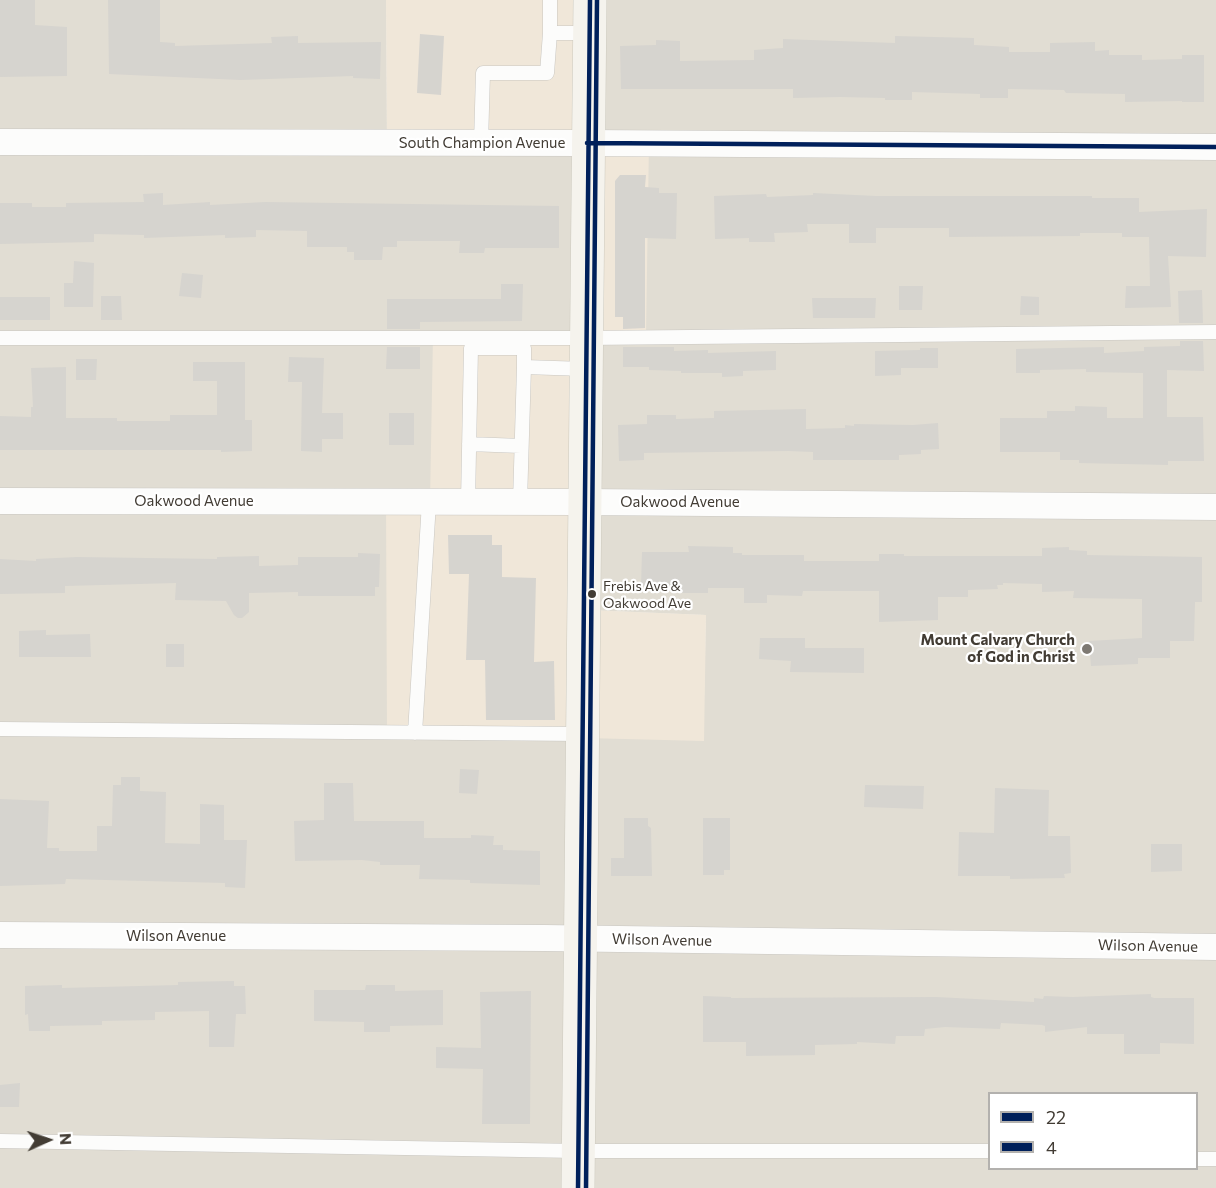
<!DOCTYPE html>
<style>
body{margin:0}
#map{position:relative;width:1216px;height:1188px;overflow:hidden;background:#edebe6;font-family:Commissioner,sans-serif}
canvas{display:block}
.legend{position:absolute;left:988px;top:1092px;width:210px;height:78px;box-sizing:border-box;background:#fff;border:2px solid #b3b1ae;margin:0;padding:8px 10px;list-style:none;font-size:18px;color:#423c34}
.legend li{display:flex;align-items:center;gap:12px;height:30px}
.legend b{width:30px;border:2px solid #b3b1ae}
.north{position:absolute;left:18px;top:1110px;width:60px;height:60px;-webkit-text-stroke:4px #fff;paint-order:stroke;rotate:87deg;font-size:16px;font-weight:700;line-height:24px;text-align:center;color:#423c34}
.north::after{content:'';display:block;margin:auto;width:21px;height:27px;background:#423c34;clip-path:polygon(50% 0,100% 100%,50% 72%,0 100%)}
</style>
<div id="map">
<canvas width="1216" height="1188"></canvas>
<ul class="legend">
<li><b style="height:8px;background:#00205b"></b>22</li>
<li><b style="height:8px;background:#00205b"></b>4</li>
</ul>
<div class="north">N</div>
</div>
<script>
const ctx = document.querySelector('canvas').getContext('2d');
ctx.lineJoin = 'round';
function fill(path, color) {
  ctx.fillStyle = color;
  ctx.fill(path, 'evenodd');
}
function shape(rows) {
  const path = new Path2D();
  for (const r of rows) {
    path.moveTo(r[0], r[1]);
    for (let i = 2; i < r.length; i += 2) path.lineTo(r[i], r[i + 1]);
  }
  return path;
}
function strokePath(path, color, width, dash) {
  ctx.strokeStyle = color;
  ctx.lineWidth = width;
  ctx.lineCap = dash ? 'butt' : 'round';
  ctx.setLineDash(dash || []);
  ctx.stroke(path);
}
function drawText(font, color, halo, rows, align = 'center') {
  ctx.font = font + ' Commissioner,sans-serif';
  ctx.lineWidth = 4.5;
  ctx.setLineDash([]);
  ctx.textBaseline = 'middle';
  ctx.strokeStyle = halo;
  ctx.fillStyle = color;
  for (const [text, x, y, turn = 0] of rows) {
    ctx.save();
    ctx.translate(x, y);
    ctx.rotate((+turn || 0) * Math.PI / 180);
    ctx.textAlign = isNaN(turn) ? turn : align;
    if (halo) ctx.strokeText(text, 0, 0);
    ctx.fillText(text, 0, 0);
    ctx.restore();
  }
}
const residential = shape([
 [0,0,386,0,387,141,585,142,582,335,430,503,703,741,706,615,587,610,592,0,1216,0,1216,1188,0,1188],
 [990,1094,1196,1094,1196,1168,990,1168]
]);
const commercial = shape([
 [386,0,592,0,591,140,649,141,646,335,590,335,587,610,706,615,704,741,387,733,386,500,430,502,433,335,582,335,585,142,387,141]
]);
const building = shape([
 [0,0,35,0,35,25,67,27,67,76,0,77],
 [108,0,160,0,160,42,175,43,175,46,272,43,271,37,298,36,298,43,381,42,380,79,353,78,353,76,241,80,109,74],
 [420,34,444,36,441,95,417,93],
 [895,36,974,38,974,45,1009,47,1009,52,1050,52,1050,43,1095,42,1095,51,1109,50,1109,55,1142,55,1142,60,1182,59,1182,55,1204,55,1204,102,1182,102,1182,101,1125,102,1125,94,1066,93,1064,90,1008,89,1008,98,980,98,980,94,912,92,912,100,885,100,885,98,840,97,793,98,793,89,621,89,620,46,656,45,656,40,680,41,680,61,754,60,754,50,783,48,783,39,895,43],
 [620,175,646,175,645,187,659,188,659,193,677,193,676,239,645,238,645,328,623,329,623,317,615,317,615,181],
 [163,193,163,205,210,202,210,205,265,202,559,206,559,248,485,248,484,253,459,253,460,241,397,241,397,247,383,247,382,260,354,260,354,252,347,252,347,247,307,247,307,231,256,230,256,237,225,238,225,235,144,238,144,235,94,234,94,242,0,244,0,203,32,203,32,207,66,207,66,203,144,202,143,194],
 [813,193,876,196,1092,196,1092,198,1139,198,1139,212,1207,209,1206,257,1168,256,1171,307,1125,308,1126,286,1150,286,1149,237,1122,237,1122,233,1080,233,1080,236,949,237,949,228,876,228,876,243,849,243,849,224,807,224,808,232,774,233,775,242,749,242,749,238,715,239,714,196,766,194,767,197,813,195],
 [74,261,94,263,93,307,64,307,64,283,73,283],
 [182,273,203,275,201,298,179,296],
 [501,284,523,284,522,321,420,322,420,329,387,329,387,299,501,299],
 [899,286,923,286,922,310,899,310],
 [1202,290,1203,323,1179,323,1178,291],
 [101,296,121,296,122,320,101,320],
 [1021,296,1039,297,1039,315,1020,315],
 [0,297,50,297,50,320,0,320],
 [812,298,876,298,875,318,813,318],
 [1180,341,1203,341,1204,371,1167,370,1167,417,1203,417,1204,461,1168,461,1168,465,1079,463,1079,460,1060,460,1060,452,1000,452,1000,418,1047,418,1047,411,1075,411,1075,406,1107,407,1107,418,1143,418,1143,373,1086,372,1086,369,1040,370,1040,373,1016,373,1016,349,1104,347,1104,353,1144,351,1144,347,1180,346],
 [387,347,420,347,420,369,386,369],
 [623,347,674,347,674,351,708,350,708,353,776,351,776,370,743,371,743,376,722,377,722,373,681,373,681,371,649,370,649,367,623,367],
 [920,348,938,348,938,368,901,368,901,375,875,376,875,351,920,350],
 [289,357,324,358,322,413,343,413,343,439,322,439,322,452,301,451,302,382,288,382],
 [76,359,97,359,96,380,76,380],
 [193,362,245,362,245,420,252,420,252,451,221,452,221,450,0,450,0,416,31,417,31,407,33,407,31,368,66,367,66,418,117,418,117,421,170,421,170,415,217,415,217,381,193,381],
 [806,409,806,429,845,428,845,425,854,426,854,424,913,425,938,423,939,449,921,450,921,454,899,455,899,460,813,460,813,452,788,451,644,453,644,460,619,461,618,425,647,424,647,415,676,415,676,419,714,418,714,411],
 [389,413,414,413,414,445,389,445],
 [448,535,492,535,492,545,502,545,502,577,536,578,534,662,554,661,555,720,486,720,485,660,466,660,469,574,449,574],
 [688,546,733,547,733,553,742,553,742,555,804,555,804,561,879,561,879,554,904,554,904,556,1042,556,1042,548,1069,547,1069,550,1087,551,1087,555,1202,557,1202,602,1195,602,1194,641,1170,641,1170,658,1138,658,1138,664,1091,666,1089,641,1142,638,1142,599,1073,598,1074,591,1042,592,1042,584,1003,583,1003,585,997,585,998,589,968,590,968,597,938,597,938,620,879,622,879,591,803,591,802,596,767,595,767,603,744,603,744,588,708,588,708,593,679,593,679,587,641,586,642,552,689,552],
 [358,553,380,554,379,587,375,587,375,596,298,596,298,592,249,593,249,612,242,618,238,618,234,615,226,601,175,600,176,583,65,586,65,593,0,594,0,559,36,561,36,559,77,557,217,559,217,557,259,556,259,566,298,565,298,557,358,557],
 [46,630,46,635,90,634,91,657,19,657,19,631],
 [760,638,805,638,805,648,864,648,864,673,790,672,791,661,759,659],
 [166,644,184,644,184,667,166,667],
 [460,769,479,770,477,794,459,793],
 [121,777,140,777,140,791,166,792,165,843,200,844,200,804,224,805,224,840,247,840,245,888,225,887,225,883,66,879,65,884,0,886,0,799,49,801,47,848,59,848,59,851,97,851,97,826,112,826,113,785,121,785],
 [324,783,353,783,354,821,424,821,424,838,471,838,471,835,494,836,493,845,503,845,503,850,540,851,540,885,470,883,470,880,419,879,420,865,380,865,380,862,362,860,295,861,294,821,324,820],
 [865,785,924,786,923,809,864,807],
 [995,788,1049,790,1048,836,1070,836,1071,873,1064,874,1065,878,1010,879,1010,876,958,876,959,832,994,833],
 [624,818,648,818,648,826,651,828,652,876,611,876,611,858,624,858],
 [703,818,730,818,730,870,724,870,724,875,703,875],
 [1151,844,1182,844,1182,871,1151,872],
 [234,981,234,986,245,986,246,1014,236,1014,234,1047,209,1047,209,1011,155,1012,155,1020,102,1021,102,1025,50,1026,50,1031,29,1031,28,1014,25,1015,25,986,62,985,62,988,178,985,178,982],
 [366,985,395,985,395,991,443,990,443,1025,390,1026,390,1032,364,1032,364,1022,314,1021,314,990,365,990],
 [531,991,530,1124,482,1124,483,1069,436,1068,436,1047,481,1048,480,992],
 [1151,994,1151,997,1154,998,1194,998,1194,1044,1160,1043,1160,1054,1124,1054,1124,1034,1087,1034,1087,1027,1045,1032,1045,1026,1042,1025,1001,1023,1000,1029,945,1027,925,1029,924,1036,896,1036,895,1044,857,1042,857,1044,815,1045,815,1055,746,1056,746,1042,703,1042,703,996,731,997,731,998,936,997,1034,1002,1034,998,1043,999,1044,996,1073,997],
 [20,1083,19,1107,0,1107,0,1085]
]);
const service = shape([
 [550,0,550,33,589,33],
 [481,143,483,73,547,73,550,33],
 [0,338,585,338,1216,332],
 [469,444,521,446],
 [468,502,471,348,524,348,524,367,585,369],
 [520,502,524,367],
 [0,729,581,734],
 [415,733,429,502],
 [0,1141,578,1151,990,1151],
 [1196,1159,1216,1159]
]);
const minor = shape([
 [0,142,587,143,1216,147],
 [0,501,583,502,1216,507],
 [0,935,544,938,1216,947]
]);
const secondary = shape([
 [578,1188,590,0]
]);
const bus1 = shape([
 [587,143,1216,147],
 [578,1188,590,0]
]);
const bus2 = shape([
 [586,1188,597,0]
]);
const markers = [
 [592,594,5,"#423c34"],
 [1087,649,6,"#7e7972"]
];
const busNames = [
 ["Frebis Ave &",603,586],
 ["Oakwood Ave",603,603]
];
const streetNames = [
 ["South Champion Avenue",482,143],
 ["Oakwood Avenue",194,501],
 ["Oakwood Avenue",680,502],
 ["Wilson Avenue",176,936],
 ["Wilson Avenue",662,940,1],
 ["Wilson Avenue",1148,946,1]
];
const poiNames = [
 ["Mount Calvary Church",1075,640],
 ["of God in Christ",1075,657]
];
fill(residential, '#e1ddd3');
fill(commercial, '#f0e7d9');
fill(building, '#d6d4cf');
strokePath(service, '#c9c7c2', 15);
strokePath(minor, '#c9c7c2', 27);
strokePath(secondary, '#cdcabf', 34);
strokePath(service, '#fcfcfb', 14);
strokePath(minor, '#fcfcfb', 26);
strokePath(secondary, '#f5f3ed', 33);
strokePath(bus1, '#00205b', 4.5);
strokePath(bus2, '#00205b', 4.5);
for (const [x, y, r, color] of markers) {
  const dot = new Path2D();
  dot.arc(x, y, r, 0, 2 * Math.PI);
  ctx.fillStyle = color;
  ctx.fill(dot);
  strokePath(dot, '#fff', 2);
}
drawText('14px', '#423c34', '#fff', busNames, 'left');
drawText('15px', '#423c34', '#fff', streetNames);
drawText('bold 15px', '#423c34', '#fff', poiNames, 'right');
</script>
